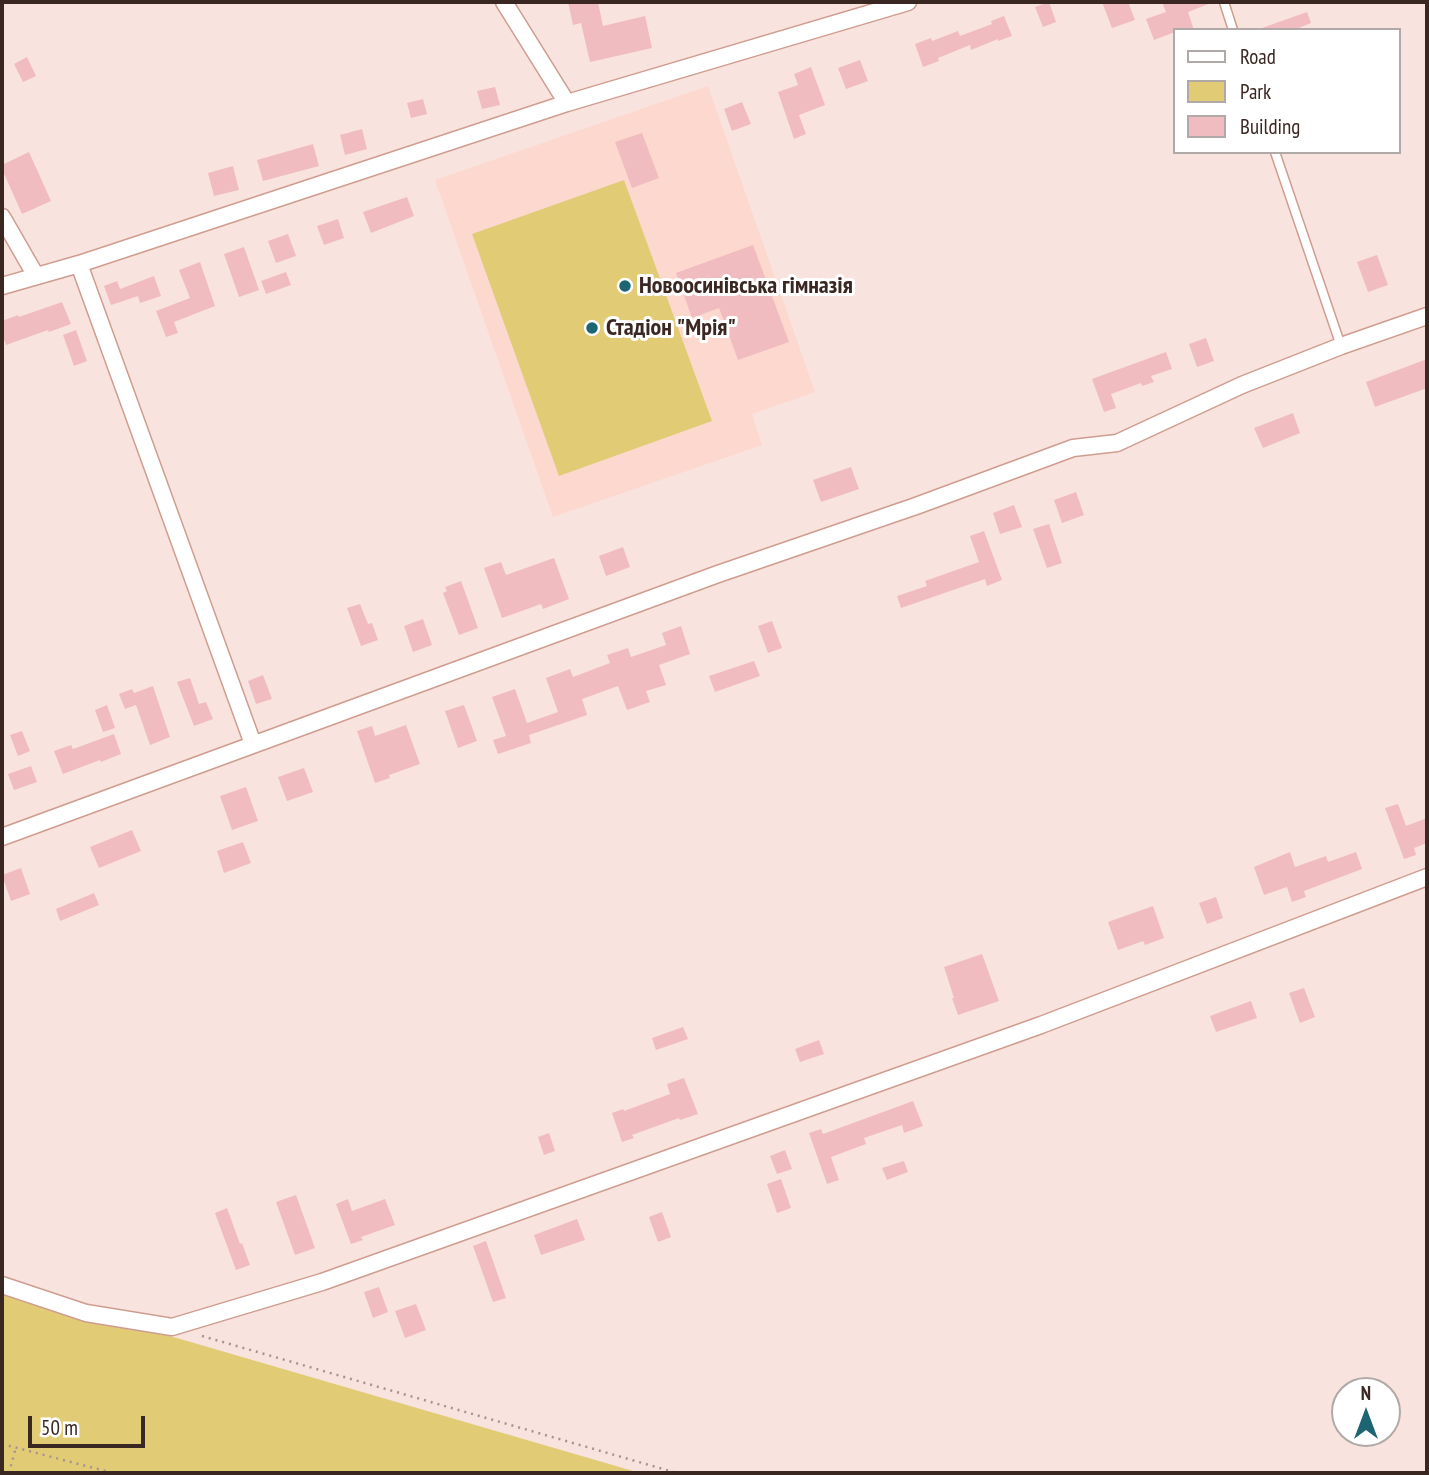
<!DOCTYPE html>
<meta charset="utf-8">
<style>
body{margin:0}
#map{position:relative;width:1429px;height:1475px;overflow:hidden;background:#f9e3de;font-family:"PT Sans Narrow",sans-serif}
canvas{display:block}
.frame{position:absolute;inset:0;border:4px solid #3a2722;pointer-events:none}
.legend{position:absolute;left:1173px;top:28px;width:228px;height:126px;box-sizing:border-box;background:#fff;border:2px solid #b0a9a7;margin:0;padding:9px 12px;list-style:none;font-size:21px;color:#3a2722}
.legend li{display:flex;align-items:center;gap:14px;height:35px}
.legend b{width:35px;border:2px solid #b0a9a7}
.north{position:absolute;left:1331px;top:1377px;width:70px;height:70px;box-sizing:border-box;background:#fff;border:2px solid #b0a9a7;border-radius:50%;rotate:0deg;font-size:19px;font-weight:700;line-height:28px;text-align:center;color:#3a2722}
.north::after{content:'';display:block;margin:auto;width:24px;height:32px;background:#1e6574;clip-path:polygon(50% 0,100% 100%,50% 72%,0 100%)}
.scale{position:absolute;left:28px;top:1416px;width:117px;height:32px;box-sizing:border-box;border:4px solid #3a2722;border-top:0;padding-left:9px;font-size:21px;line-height:24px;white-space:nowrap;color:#3a2722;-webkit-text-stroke:5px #fff;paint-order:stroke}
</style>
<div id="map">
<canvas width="1429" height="1475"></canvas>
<div class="frame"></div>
<ul class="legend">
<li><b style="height:9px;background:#fff"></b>Road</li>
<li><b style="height:19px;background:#e2cb75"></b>Park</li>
<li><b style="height:19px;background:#f0bcbf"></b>Building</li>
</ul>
<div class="north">N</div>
<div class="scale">50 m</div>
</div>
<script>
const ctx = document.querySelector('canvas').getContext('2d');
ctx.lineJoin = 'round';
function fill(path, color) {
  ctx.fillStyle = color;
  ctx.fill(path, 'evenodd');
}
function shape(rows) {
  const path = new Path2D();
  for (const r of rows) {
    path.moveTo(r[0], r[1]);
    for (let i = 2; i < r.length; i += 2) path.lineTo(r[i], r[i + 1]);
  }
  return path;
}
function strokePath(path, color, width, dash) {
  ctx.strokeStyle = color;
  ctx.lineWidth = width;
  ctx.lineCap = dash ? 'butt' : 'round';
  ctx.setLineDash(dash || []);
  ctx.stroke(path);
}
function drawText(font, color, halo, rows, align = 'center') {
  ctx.font = font + ' "PT Sans Narrow",sans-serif';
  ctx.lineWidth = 6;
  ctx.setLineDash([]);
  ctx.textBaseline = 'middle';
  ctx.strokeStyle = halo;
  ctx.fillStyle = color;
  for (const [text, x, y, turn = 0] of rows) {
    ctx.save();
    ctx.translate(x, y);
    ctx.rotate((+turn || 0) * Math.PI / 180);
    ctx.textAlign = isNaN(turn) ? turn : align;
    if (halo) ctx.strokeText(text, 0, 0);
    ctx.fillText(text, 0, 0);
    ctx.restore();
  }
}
const built = shape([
 [708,86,815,392,752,414,762,445,553,517,435,180]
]);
const green = shape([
 [624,180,712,421,559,476,472,234],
 [2,1287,640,1473,2,1473]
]);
const building = shape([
 [568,2,598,2,603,26,645,16,652,48,590,62,581,23,573,25],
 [1049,2,1056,22,1043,27,1035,7],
 [1102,2,1128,2,1135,20,1112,28],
 [1162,2,1210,2,1211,3,1188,12,1194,30,1175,30,1175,32,1154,40,1146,19,1166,12],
 [1307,12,1311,23,1294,30,1262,30,1262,28],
 [1004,16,1012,36,998,41,998,39,971,50,970,45,938,58,939,61,923,67,915,44,931,38,932,41,958,31,960,36,992,24,991,21],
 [27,57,36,76,23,82,14,64],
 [860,60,868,81,846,89,838,68],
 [811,67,825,105,799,115,806,134,794,139,778,92,798,85,794,74],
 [495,87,500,105,482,109,477,91],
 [423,99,427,114,411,118,407,103],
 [742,102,751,124,732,131,724,109],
 [362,129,367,149,345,155,340,135],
 [642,133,659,178,632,188,615,142],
 [313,144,319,166,263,181,257,160],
 [29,152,51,201,22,214,2,169,2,165],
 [233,166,239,190,214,196,208,173],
 [407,197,414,216,371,233,363,212],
 [338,219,344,238,324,245,317,226],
 [288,234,296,256,276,263,268,241],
 [753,245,789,342,738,360,719,308,692,318,676,273],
 [244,247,259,290,239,297,224,254],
 [1377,255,1388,285,1368,292,1357,262],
 [200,262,215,306,174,322,178,333,166,337,156,311,190,298,179,270],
 [286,272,291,285,266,294,261,281],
 [154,276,161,296,140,303,138,296,111,305,104,286,117,281,120,289],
 [62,302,71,324,49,332,48,330,6,345,2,334,2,321,18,315,19,317],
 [76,330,87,361,74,366,63,335],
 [1206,338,1214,361,1197,367,1189,344],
 [1166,352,1172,369,1151,376,1154,382,1142,386,1141,383,1111,394,1116,408,1104,412,1092,379],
 [1427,359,1427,388,1375,407,1366,382],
 [1293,413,1300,433,1263,448,1254,428],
 [851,467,859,489,821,502,813,480],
 [1076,492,1084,515,1062,523,1054,500],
 [1014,505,1022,527,1000,534,993,513],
 [1049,524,1062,563,1047,568,1033,529],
 [984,531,1002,580,987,586,985,579,901,608,897,596,927,586,925,581,979,562,970,536],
 [623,547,630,567,606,576,599,556],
 [554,558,569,599,543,609,541,604,502,618,484,568,501,562,506,575],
 [461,581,478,628,459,635,443,593,447,591,445,587],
 [360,604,368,624,372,623,378,640,361,646,347,608],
 [423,619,432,645,413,652,404,626],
 [772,621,782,648,768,653,758,626],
 [681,626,690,654,659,665,666,685,646,691,650,702,627,710,618,686,582,699,587,715,529,735,531,743,498,754,493,740,506,736,492,697,515,689,527,723,558,712,546,678,570,669,573,677,610,663,607,655,628,648,631,657,666,645,662,633],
 [754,661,760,676,715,692,709,676],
 [263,675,272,699,256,704,248,681],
 [190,678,199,704,206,702,213,719,194,726,177,682],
 [153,686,170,737,150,745,136,705,125,709,119,694,132,689,134,693],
 [107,705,115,728,103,732,95,710],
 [464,705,477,741,458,748,445,711],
 [406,725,420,764,389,775,390,778,375,783,357,731,372,726,375,736],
 [22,731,30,751,18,756,10,735],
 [114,734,121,754,101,762,100,760,63,774,54,751,71,745,73,749],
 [31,766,37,782,14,790,8,774],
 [304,768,313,792,287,801,278,777],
 [246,787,258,821,232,830,220,796],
 [1398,804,1406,826,1427,818,1427,843,1414,848,1416,855,1404,859,1385,808],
 [132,830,141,851,99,868,90,847],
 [243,842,251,863,224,873,217,851],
 [1290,852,1295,867,1326,856,1328,862,1356,852,1362,869,1304,891,1306,897,1292,902,1287,887,1264,895,1254,867],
 [21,868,30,894,11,901,2,875],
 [94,893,99,905,60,921,56,909],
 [1216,897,1223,918,1207,924,1199,903],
 [1153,906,1164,938,1145,945,1143,941,1118,950,1108,922],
 [982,954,999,1001,958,1015,952,998,954,998,944,967],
 [1304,988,1315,1017,1300,1023,1289,993],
 [1251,1001,1257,1018,1216,1032,1210,1016],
 [683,1027,688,1039,656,1050,652,1038],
 [819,1040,824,1054,800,1062,795,1049],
 [684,1078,698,1114,680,1120,679,1118,632,1135,634,1138,622,1142,612,1113,623,1109,624,1111,670,1094,667,1084],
 [913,1101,923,1126,904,1133,902,1125,864,1138,866,1144,831,1157,839,1180,827,1184,809,1133,821,1129,823,1134],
 [549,1133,555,1151,544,1155,538,1137],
 [785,1150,792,1169,777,1174,770,1156],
 [904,1161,908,1172,887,1180,882,1168],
 [781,1179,791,1208,777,1213,767,1184],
 [296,1195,315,1248,295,1255,276,1202],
 [348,1199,352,1211,385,1199,395,1225,361,1237,363,1240,351,1244,336,1204],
 [227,1208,240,1244,242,1243,250,1265,236,1270,215,1213],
 [662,1212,671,1237,658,1242,649,1217],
 [577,1219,585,1240,541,1255,534,1235],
 [486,1241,506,1298,493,1302,473,1246],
 [379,1287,388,1312,373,1318,364,1292],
 [416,1304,426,1330,405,1338,395,1311]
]);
const path = shape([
 [202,1336,677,1473],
 [2,1444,113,1473],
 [9,1473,16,1447]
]);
const lane = shape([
 [1224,2,1233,30],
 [1275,152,1341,346]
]);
const street = shape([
 [504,2,567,103],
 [2,217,36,276],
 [79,264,253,744],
 [2,286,79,264,567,103,908,2],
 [2,837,718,574,916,506,1073,448,1117,443,1242,385,1341,346,1427,316],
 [2,1285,86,1313,172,1327,322,1282,1041,1025,1427,877]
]);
const markers = [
 [625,286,7,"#1e6574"],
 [592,328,7,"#1e6574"]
];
const poiNames = [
 ["Новоосинівська гімназія",639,286],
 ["Стадіон \"Мрія\"",606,328]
];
fill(built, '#fdd8cf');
fill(green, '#e2cb75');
fill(building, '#f0bcbf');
strokePath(lane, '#cf9d90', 11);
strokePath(street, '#cf9d90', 19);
strokePath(path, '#a7928d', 2.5, [2, 5]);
strokePath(lane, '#fff', 8);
strokePath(street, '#fff', 16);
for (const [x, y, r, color] of markers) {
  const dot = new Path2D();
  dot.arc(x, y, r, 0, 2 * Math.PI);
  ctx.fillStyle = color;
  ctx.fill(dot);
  strokePath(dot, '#fff', 2.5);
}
drawText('bold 24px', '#3a2722', '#fff', poiNames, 'left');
</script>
